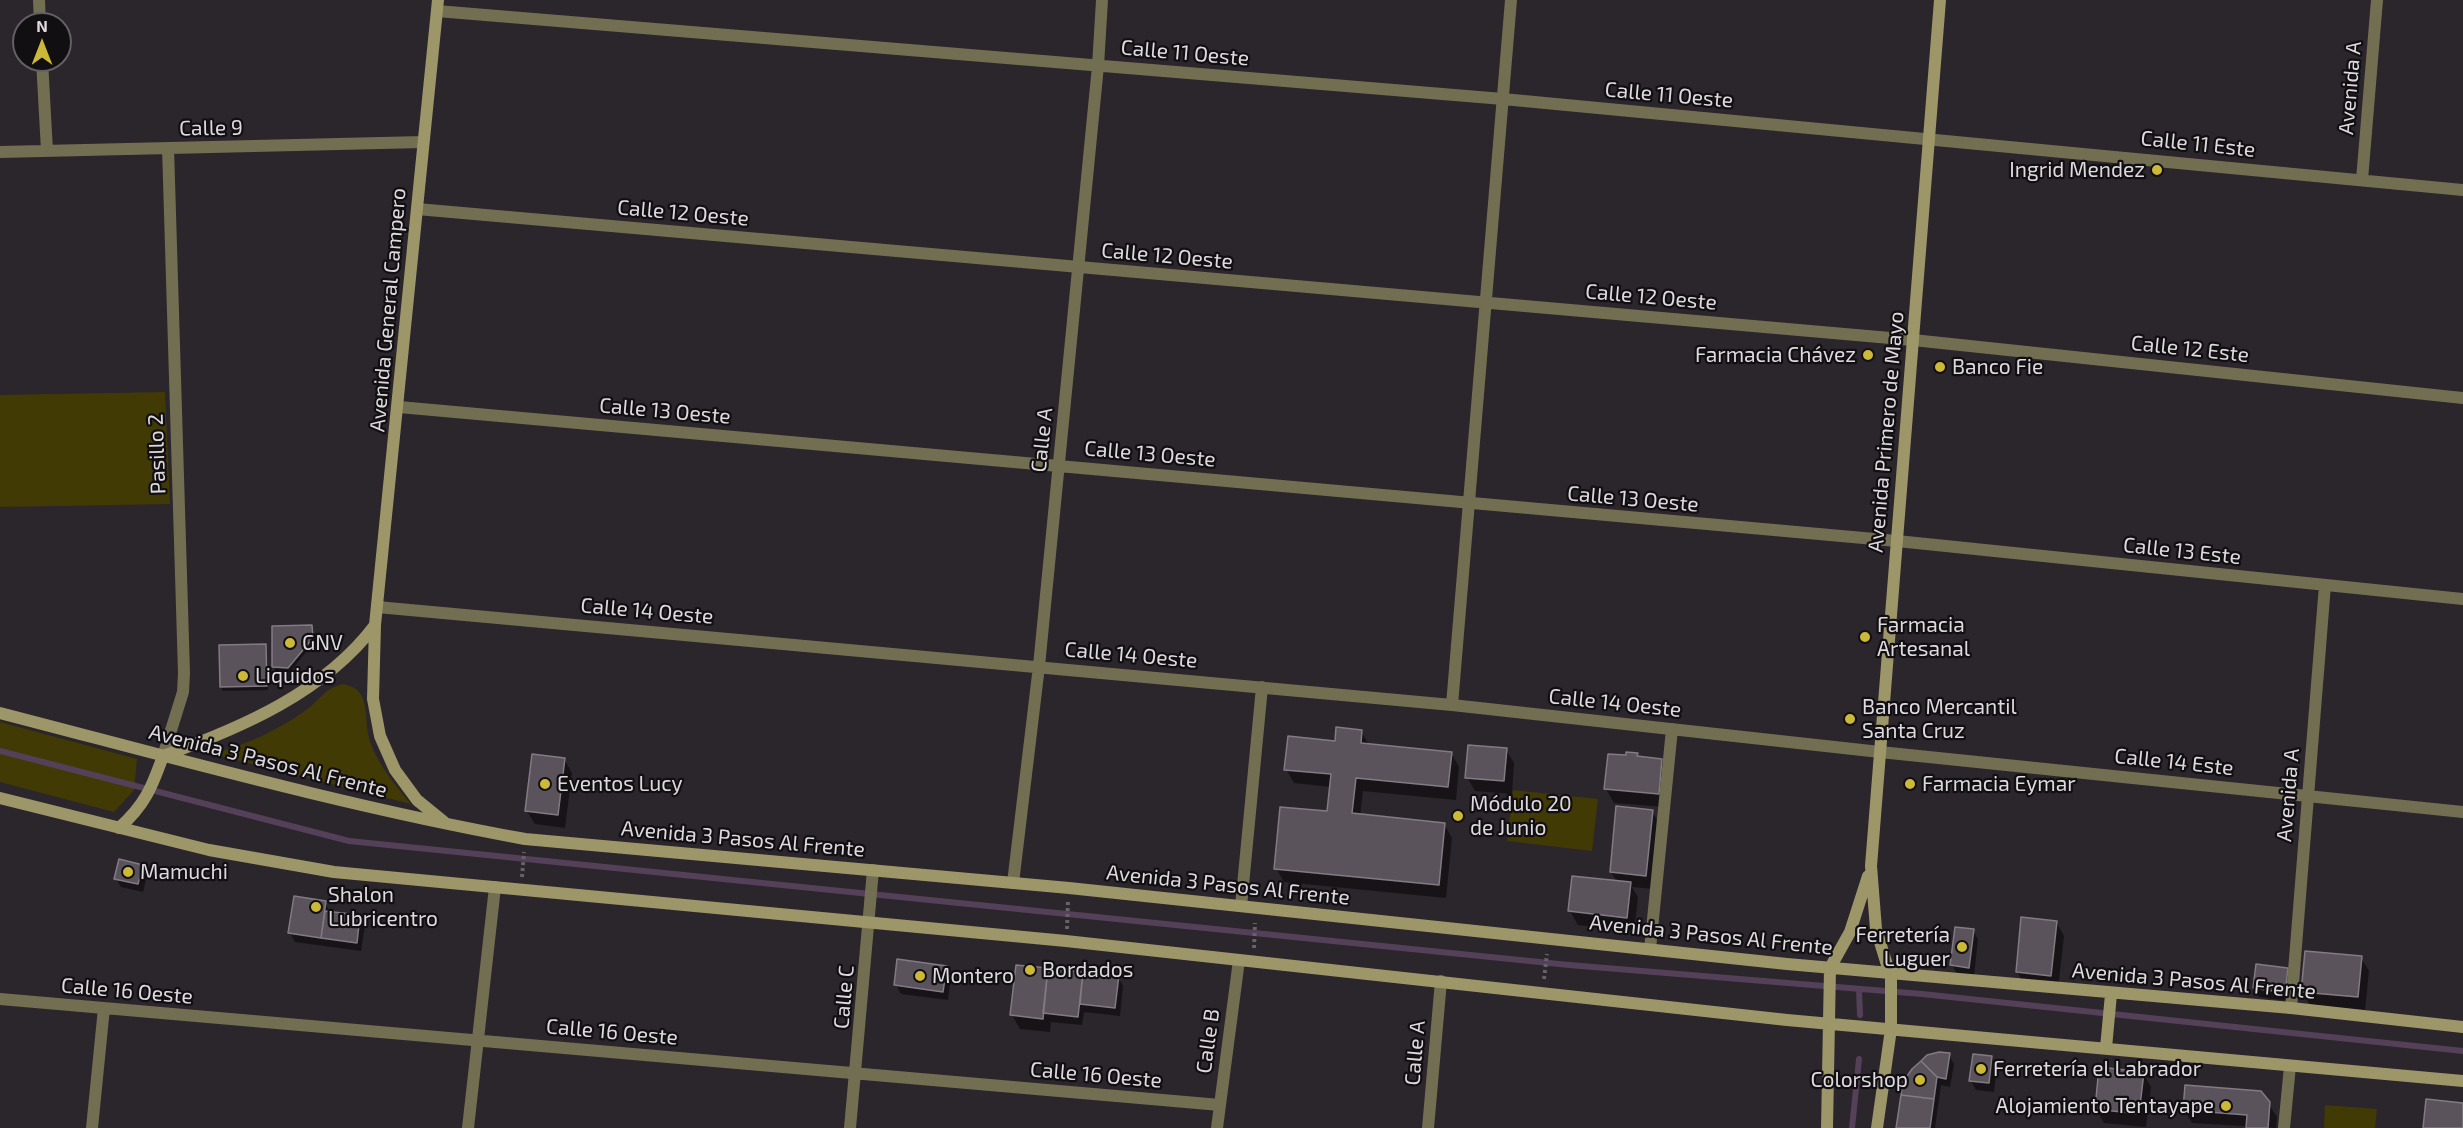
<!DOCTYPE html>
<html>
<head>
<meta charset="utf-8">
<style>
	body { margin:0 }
	#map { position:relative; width:2463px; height:1128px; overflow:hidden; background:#2b252c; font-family:"Exo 2",sans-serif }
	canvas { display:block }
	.north { position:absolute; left:12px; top:12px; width:60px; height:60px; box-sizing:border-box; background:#120f12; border:2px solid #636064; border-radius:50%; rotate:0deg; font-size:16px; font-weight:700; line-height:24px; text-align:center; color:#ddd9de }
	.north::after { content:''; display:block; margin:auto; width:21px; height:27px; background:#ccb938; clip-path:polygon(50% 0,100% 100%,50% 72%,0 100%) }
</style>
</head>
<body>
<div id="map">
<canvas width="2463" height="1128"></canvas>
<div class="north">N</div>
</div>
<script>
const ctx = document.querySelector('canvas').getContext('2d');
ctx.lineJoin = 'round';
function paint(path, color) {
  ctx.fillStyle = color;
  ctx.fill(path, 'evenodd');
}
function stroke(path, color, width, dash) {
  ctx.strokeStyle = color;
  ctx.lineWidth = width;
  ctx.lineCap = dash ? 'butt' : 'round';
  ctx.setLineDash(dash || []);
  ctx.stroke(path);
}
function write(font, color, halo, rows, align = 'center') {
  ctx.font = font + ' "Exo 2",sans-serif';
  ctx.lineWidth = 4.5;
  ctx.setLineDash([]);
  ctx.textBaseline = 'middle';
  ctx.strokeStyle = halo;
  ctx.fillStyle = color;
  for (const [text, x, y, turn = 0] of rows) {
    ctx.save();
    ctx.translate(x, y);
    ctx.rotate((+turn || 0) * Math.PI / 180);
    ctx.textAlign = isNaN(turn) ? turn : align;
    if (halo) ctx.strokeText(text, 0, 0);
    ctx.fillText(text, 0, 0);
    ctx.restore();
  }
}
const green = new Path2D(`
	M 165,392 L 170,504 L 0,507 L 0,395 Z
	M 344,684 C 352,687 358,688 362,697 C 368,709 365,725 369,738 C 376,762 395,785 411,804 L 212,754 C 245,745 279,730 306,710 C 321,699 324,688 344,684 Z
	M 0,722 L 137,759 L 134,790 L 114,812 L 0,782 Z
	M 1513,790 L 1598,799 L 1592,851 L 1507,841 Z
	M 2325,1105 L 2377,1109 L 2375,1128 L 2324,1128 Z`);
const shadow = new Path2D(`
	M 311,627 L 314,642 L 290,672 L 276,671 L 274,667 Z
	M 265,645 L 267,649 L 268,690 L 223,691 L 221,687 L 221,646 Z
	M 1361,731 L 1369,745 L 1451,753 L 1459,767 L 1456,800 L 1363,791 L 1360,816 L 1444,824 L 1452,838 L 1446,898 L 1284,882 L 1276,868 L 1329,813 L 1331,787 L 1294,783 L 1286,769 Z
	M 1506,750 L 1514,763 L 1512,794 L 1475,791 L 1467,777 Z
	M 1637,754 L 1639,758 L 1661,760 L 1669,774 L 1666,807 L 1614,803 L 1606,789 L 1627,757 Z
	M 564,759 L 572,773 L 565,828 L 535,824 L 527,811 Z
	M 1652,811 L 1660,825 L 1654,889 L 1632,887 L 1638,897 L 1634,931 L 1578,925 L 1570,911 L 1617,882 L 1611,872 Z
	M 142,866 L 147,875 L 143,892 L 121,887 L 116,878 Z
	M 325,902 L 330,913 L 359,917 L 365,925 L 361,951 L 295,942 L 290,933 Z
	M 2056,922 L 2064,936 L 2058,989 L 2025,986 L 2017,972 Z
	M 1973,931 L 1978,939 L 1974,976 L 1957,974 L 1952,965 Z
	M 2361,958 L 2369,971 L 2365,1010 L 2310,1005 L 2302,991 Z
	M 1017,966 L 1118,977 L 1123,986 L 1120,1016 L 1084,1012 L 1082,1025 L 1051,1022 L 1050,1032 L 1020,1029 L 1012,1015 Z
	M 946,967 L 951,976 L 948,1000 L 901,994 L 896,985 Z
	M 2287,970 L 2292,978 L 2289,1001 L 2259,997 L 2254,988 Z
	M 1949,1055 L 1954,1064 L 1950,1087 L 1941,1085 L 1935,1128 L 1898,1128 Z
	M 1992,1057 L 1997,1066 L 1994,1092 L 1976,1090 L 1971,1081 Z
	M 2143,1073 L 2151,1087 L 2146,1127 L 2104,1123 L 2096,1109 Z
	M 2268,1103 L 2277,1117 L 2276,1128 L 2192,1123 L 2184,1109 Z`);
const stream = new Path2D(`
	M 0,751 L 349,841 L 1569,965 L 1922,994 L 2463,1051
	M 1859,989 L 1860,1015
	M 1852,1128 L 1859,1059`);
const building = new Path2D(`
	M 312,625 L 313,638 L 288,668 L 272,667 L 272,626 Z
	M 266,644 L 267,686 L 220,687 L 219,645 Z
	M 1336,727 L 1362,730 L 1361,743 L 1452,752 L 1448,787 L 1356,778 L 1352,813 L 1445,823 L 1439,885 L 1274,869 L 1280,807 L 1327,811 L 1331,774 L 1284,770 L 1288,736 L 1335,741 Z
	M 1468,745 L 1507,748 L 1504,781 L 1465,778 Z
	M 1626,752 L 1638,753 L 1637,756 L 1662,759 L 1659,794 L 1604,789 L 1608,754 L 1626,755 Z
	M 532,754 L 565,758 L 558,815 L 525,811 Z
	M 1616,806 L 1653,810 L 1646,876 L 1610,872 Z
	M 119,859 L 143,865 L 138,884 L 114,879 Z
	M 1572,876 L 1631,882 L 1627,918 L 1568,911 Z
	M 294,896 L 326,901 L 321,938 L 288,933 Z
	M 325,911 L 360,915 L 357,943 L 321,938 Z
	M 2021,917 L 2057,921 L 2051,976 L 2016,972 Z
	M 1955,927 L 1974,929 L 1969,968 L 1950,965 Z
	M 2305,951 L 2362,956 L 2358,997 L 2301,992 Z
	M 897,959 L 947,966 L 943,992 L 894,985 Z
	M 2256,964 L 2288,968 L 2285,993 L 2253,988 Z
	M 1016,965 L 1048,968 L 1043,1019 L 1010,1015 Z
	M 1048,968 L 1083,972 L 1078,1017 L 1043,1013 Z
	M 1083,972 L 1119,975 L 1115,1008 L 1080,1004 Z
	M 1939,1052 L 1950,1053 L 1946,1079 L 1937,1077 L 1921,1061 L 1927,1055 Z
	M 1973,1054 L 1992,1056 L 1989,1083 L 1969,1081 Z
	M 1921,1061 L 1937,1077 L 1934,1099 L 1901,1095 L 1903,1082 L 1912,1069 Z
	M 2099,1067 L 2144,1072 L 2139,1114 L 2095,1109 Z
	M 2185,1085 L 2261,1091 L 2270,1102 L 2268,1128 L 2246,1128 L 2247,1115 L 2183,1110 Z
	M 1901,1095 L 1934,1099 L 1930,1128 L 1896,1128 Z
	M 2426,1099 L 2463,1103 L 2463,1128 L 2423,1128 Z`);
const path = new Path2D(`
	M 522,877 L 524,852
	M 1067,929 L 1068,900
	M 1254,948 L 1255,923
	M 1544,979 L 1547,954`);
const street = new Path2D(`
	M 39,0 L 40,24
	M 437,11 L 1503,99 L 2463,190
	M 42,60 L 47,151
	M 0,152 L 423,142
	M 2362,180 L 2377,0
	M 417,209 L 1913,340 L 2463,398
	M 399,407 L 1897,541 L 2463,599
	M 377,607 L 1452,705 L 1880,752 L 2463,812
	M 1452,705 L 1511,0
	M 163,756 L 183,692 L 184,673 L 168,148
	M 1013,883 L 1039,666 L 1098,66 L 1102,0
	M 1241,906 L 1262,687
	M 1650,949 L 1672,729
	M 0,999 L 1220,1105
	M 2291,1008 L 2325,585
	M 92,1128 L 104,1008
	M 468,1128 L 495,887
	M 850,1128 L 873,870
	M 1217,1128 L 1239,960
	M 1428,1128 L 1441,981
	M 2284,1128 L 2290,1066`);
const secondary = new Path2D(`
	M 438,0 L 375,625 L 373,699 L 380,736 L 395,770 L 417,800 L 444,822
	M 0,713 C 174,758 348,807 525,839 L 1069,888 L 1787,964 L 2291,1008 L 2463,1027
	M 0,798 L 209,850 L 334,872 L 1066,941 L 1787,1020 L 2463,1081
	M 119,828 C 145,805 152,787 163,756 C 241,728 325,692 375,625
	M 2106,1048 L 2111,994
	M 1827,1128 L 1830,968 L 1850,932 L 1868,876
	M 1877,1128 L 1891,1029 L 1891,978 L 1876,929 L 1871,866 L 1940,0`);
const markers = [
	[2157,170,6,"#ccb938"],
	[1868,355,6,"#ccb938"],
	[1940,367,6,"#ccb938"],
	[1865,637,6,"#ccb938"],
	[290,643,6,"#ccb938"],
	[243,676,6,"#ccb938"],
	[1850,719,6,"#ccb938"],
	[545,784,6,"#ccb938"],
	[1910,784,6,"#ccb938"],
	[1458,816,6,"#ccb938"],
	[128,872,6,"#ccb938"],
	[316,907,6,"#ccb938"],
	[1962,947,6,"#ccb938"],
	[1030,970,6,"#ccb938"],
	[920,976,6,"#ccb938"],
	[1981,1069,6,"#ccb938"],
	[1920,1080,6,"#ccb938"],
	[2226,1106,6,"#ccb938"]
];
const streetNames = [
	["Calle 11 Oeste",1185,53,5],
	["Avenida A",2350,88,-85],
	["Calle 11 Oeste",1669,95,5],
	["Calle 9",211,128,-1],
	["Calle 11 Este",2198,144,6],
	["Calle 12 Oeste",683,213,5],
	["Calle 12 Oeste",1167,256,5],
	["Calle 12 Oeste",1651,297,5],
	["Avenida General Campero",388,310,-85],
	["Calle 12 Este",2190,349,6],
	["Calle 13 Oeste",665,411,5],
	["Avenida Primero de Mayo",1886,432,-85],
	["Calle A",1042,440,-84],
	["Pasillo 2",157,454,-92],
	["Calle 13 Oeste",1150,454,5],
	["Calle 13 Oeste",1633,499,5],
	["Calle 13 Este",2182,551,6],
	["Calle 14 Oeste",647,611,5],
	["Calle 14 Oeste",1131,655,5],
	["Calle 14 Oeste",1615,703,6],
	["Avenida 3 Pasos Al Frente",268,761,14],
	["Calle 14 Este",2174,762,6],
	["Avenida A",2288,795,-85],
	["Avenida 3 Pasos Al Frente",743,839,5],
	["Avenida 3 Pasos Al Frente",1228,885,6],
	["Avenida 3 Pasos Al Frente",1711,935,6],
	["Avenida 3 Pasos Al Frente",2194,981,5],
	["Calle 16 Oeste",127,991,5],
	["Calle C",844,997,-85],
	["Calle 16 Oeste",612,1032,5],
	["Calle B",1208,1041,-82],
	["Calle A",1415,1053,-85],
	["Calle 16 Oeste",1096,1075,5]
];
const poiNames = [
	["Ingrid Mendez",2145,170,"right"],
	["Farmacia Chávez",1856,355,"right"],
	["Banco Fie",1952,367],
	["Farmacia",1877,625],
	["Artesanal",1877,649],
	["GNV",302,643],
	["Liquidos",255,676],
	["Banco Mercantil",1862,707],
	["Santa Cruz",1862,731],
	["Eventos Lucy",557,784],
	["Farmacia Eymar",1922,784],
	["Módulo 20",1470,804],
	["de Junio",1470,828],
	["Mamuchi",140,872],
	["Shalon",328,895],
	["Lubricentro",328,919],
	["Ferretería",1950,935,"right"],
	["Luguer",1950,959,"right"],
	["Bordados",1042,970],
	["Montero",932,976],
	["Ferretería el Labrador",1993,1069],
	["Colorshop",1908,1080,"right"],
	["Alojamiento Tentayape",2214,1106,"right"]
];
paint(green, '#413a05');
paint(shadow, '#0007');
stroke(stream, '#544159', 6);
paint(building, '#5a535c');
stroke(building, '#827b84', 1.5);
stroke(path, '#676268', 4, [3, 3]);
stroke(street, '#726e51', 12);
stroke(secondary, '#9d9668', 12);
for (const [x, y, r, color] of markers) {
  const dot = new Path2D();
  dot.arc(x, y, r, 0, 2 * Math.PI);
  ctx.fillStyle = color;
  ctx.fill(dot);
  stroke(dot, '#120f12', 2);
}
write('21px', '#ddd9de', '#120f12', streetNames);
write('21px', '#ddd9de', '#120f12', poiNames, 'left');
</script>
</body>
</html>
